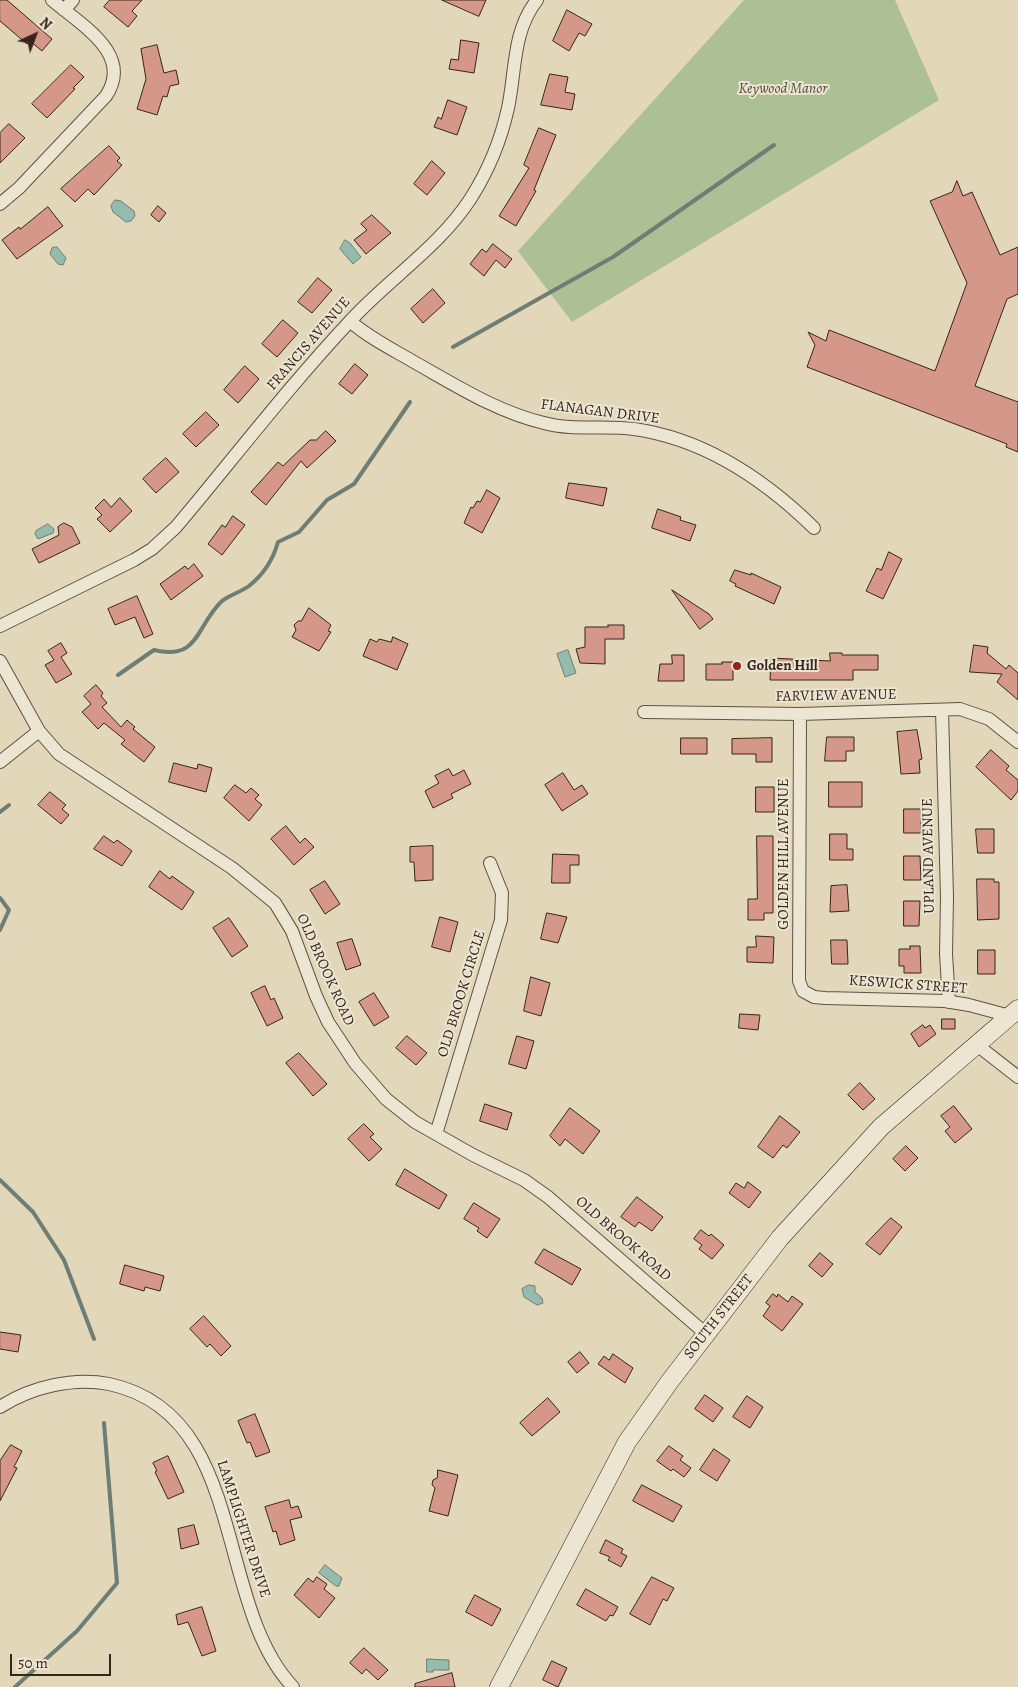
<!DOCTYPE html>
<html>
<head>
<meta charset="utf-8">
<style>
	body { margin:0 }
	#map { position:relative; width:1018px; height:1687px; overflow:hidden; background:#e2d7b9; font-family:Alegreya,serif }
	canvas { display:block }
	.north { position:absolute; left:10px; top:10px; width:50px; height:50px; -webkit-text-stroke:4px #ece5d2; paint-order:stroke; rotate:43deg; font-size:14px; font-weight:700; line-height:20px; text-align:center; color:#36241e }
	.north::after { content:''; display:block; margin:auto; width:18px; height:22px; background:#36241e; clip-path:polygon(50% 0,100% 100%,50% 72%,0 100%) }
	.scale { position:absolute; left:10px; top:1654px; width:101px; height:22px; box-sizing:border-box; border:2px solid #36241e; border-top:0; padding-left:6px; font-size:15px; line-height:18px; white-space:nowrap; color:#36241e; -webkit-text-stroke:4px #ece5d2; paint-order:stroke }
</style>
</head>
<body>
<div id="map">
<canvas width="1018" height="1687"></canvas>
<div class="north">N</div>
<div class="scale">50 m</div>
</div>
<script>
const ctx = document.querySelector('canvas').getContext('2d');
ctx.lineJoin = 'round';
function paint(path, color) {
  ctx.fillStyle = color;
  ctx.fill(path, 'evenodd');
}
function stroke(path, color, width, dash) {
  ctx.strokeStyle = color;
  ctx.lineWidth = width;
  ctx.lineCap = dash ? 'butt' : 'round';
  ctx.setLineDash(dash || []);
  ctx.stroke(path);
}
function write(font, color, halo, rows, align = 'center') {
  ctx.font = font + ' Alegreya,serif';
  ctx.lineWidth = 4;
  ctx.setLineDash([]);
  ctx.textBaseline = 'middle';
  ctx.strokeStyle = halo;
  ctx.fillStyle = color;
  for (const [text, x, y, turn = 0] of rows) {
    ctx.save();
    ctx.translate(x, y);
    ctx.rotate((+turn || 0) * Math.PI / 180);
    ctx.textAlign = isNaN(turn) ? turn : align;
    if (halo) ctx.strokeText(text, 0, 0);
    ctx.fillText(text, 0, 0);
    ctx.restore();
  }
}
const green = new Path2D(`
	M 744,0 L 895,0 L 939,100 L 572,322 L 518,251 Z`);
const water = new Path2D(`
	M 115,200 L 121,201 L 134,211 L 135,216 L 131,221 L 126,222 L 113,212 L 111,206 Z
	M 345,240 L 350,243 L 361,257 L 353,264 L 340,249 Z
	M 57,247 L 66,258 L 63,265 L 58,264 L 50,254 L 52,248 Z
	M 48,524 L 54,529 L 53,533 L 38,539 L 35,534 L 36,531 Z
	M 568,650 L 576,673 L 565,677 L 557,654 Z
	M 529,1285 L 535,1286 L 535,1292 L 542,1298 L 543,1303 L 537,1305 L 524,1297 L 522,1289 Z
	M 325,1565 L 342,1578 L 339,1586 L 336,1586 L 319,1573 Z
	M 427,1659 L 449,1660 L 449,1670 L 433,1670 L 433,1672 L 427,1672 Z`);
const stream = new Path2D(`
	M 453,347 L 613,257 L 774,145
	M 118,675 L 154,650 C 200,661 196,625 222,601 C 229,595 241,592 249,586 C 264,574 273,560 278,542 L 299,532 L 327,500 L 354,484 L 410,402
	M 0,812 L 9,805
	M 0,898 L 9,910 L 0,930
	M 0,1180 L 33,1212 L 64,1260 L 94,1339
	M 15,1687 L 77,1631 L 117,1583 L 104,1423`);
const building = new Path2D(`
	M 0,0 L 7,0 L 52,39 L 42,51 L 30,41 L 27,44 L 0,21 Z
	M 110,0 L 142,0 L 132,11 L 137,16 L 128,27 L 104,7 Z
	M 442,0 L 486,0 L 479,16 Z
	M 567,10 L 592,24 L 585,36 L 579,33 L 569,51 L 553,41 Z
	M 461,40 L 479,43 L 474,73 L 449,69 L 451,59 L 458,60 Z
	M 157,45 L 164,73 L 176,70 L 179,84 L 170,86 L 167,97 L 163,96 L 157,115 L 137,109 L 146,79 L 141,49 Z
	M 71,65 L 84,77 L 73,88 L 75,89 L 47,118 L 32,104 Z
	M 550,74 L 568,77 L 565,92 L 575,94 L 572,110 L 541,105 Z
	M 448,100 L 467,107 L 457,135 L 434,127 L 438,117 L 441,119 Z
	M 9,124 L 25,138 L 0,163 L 0,133 Z
	M 539,128 L 556,135 L 534,190 L 536,191 L 516,226 L 499,216 L 529,168 L 524,165 Z
	M 109,146 L 120,158 L 117,161 L 122,165 L 94,195 L 88,189 L 75,202 L 61,189 Z
	M 432,161 L 445,173 L 427,195 L 414,184 Z
	M 957,181 L 963,196 L 972,192 L 1000,255 L 1018,247 L 1018,294 L 1007,299 L 975,386 L 1018,402 L 1018,452 L 1006,447 L 1007,444 L 807,367 L 815,345 L 808,332 L 826,341 L 829,330 L 935,371 L 967,283 L 930,201 L 952,192 Z
	M 158,206 L 166,213 L 159,222 L 151,215 Z
	M 48,207 L 63,226 L 17,259 L 2,240 L 19,227 L 20,229 Z
	M 372,215 L 391,233 L 366,254 L 354,240 L 367,230 L 361,224 Z
	M 493,244 L 512,259 L 505,268 L 496,260 L 484,276 L 470,264 L 482,249 L 486,252 Z
	M 318,278 L 332,290 L 312,313 L 298,302 Z
	M 433,289 L 445,303 L 423,323 L 411,309 Z
	M 283,320 L 298,333 L 277,357 L 262,344 Z
	M 355,364 L 368,375 L 352,394 L 339,384 Z
	M 245,366 L 259,379 L 238,403 L 224,390 Z
	M 206,412 L 219,425 L 196,447 L 183,434 Z
	M 326,431 L 336,441 L 307,468 L 301,461 L 266,505 L 251,492 L 278,462 L 283,466 L 310,440 L 316,440 Z
	M 166,458 L 179,472 L 156,493 L 143,479 Z
	M 569,483 L 607,488 L 603,506 L 566,498 Z
	M 487,490 L 500,498 L 482,533 L 464,523 L 471,507 L 473,508 L 477,501 L 480,502 Z
	M 120,498 L 132,511 L 110,532 L 97,519 L 102,515 L 95,508 L 104,499 L 111,507 Z
	M 658,509 L 681,517 L 680,520 L 696,525 L 690,541 L 652,528 Z
	M 233,516 L 245,525 L 222,555 L 208,544 L 222,525 L 225,527 Z
	M 64,523 L 72,527 L 80,543 L 39,563 L 32,549 L 59,535 L 58,527 Z
	M 889,552 L 902,559 L 883,599 L 866,591 L 877,568 L 881,570 Z
	M 194,564 L 203,576 L 171,600 L 160,584 L 185,566 L 188,569 Z
	M 735,570 L 751,575 L 751,573 L 781,587 L 774,604 L 735,586 L 736,584 L 730,581 Z
	M 672,590 L 709,614 L 713,619 L 700,629 Z
	M 137,596 L 153,634 L 144,638 L 135,617 L 115,625 L 108,609 Z
	M 309,608 L 331,625 L 328,631 L 331,632 L 319,651 L 292,637 L 296,630 L 294,625 L 298,621 L 301,621 Z
	M 608,625 L 624,625 L 624,639 L 605,639 L 605,664 L 580,663 L 576,649 L 585,647 L 585,627 L 608,627 Z
	M 393,637 L 408,644 L 397,670 L 363,656 L 370,639 L 377,642 L 379,639 L 391,642 Z
	M 61,643 L 67,653 L 61,657 L 72,674 L 56,683 L 45,665 L 54,660 L 48,651 Z
	M 974,645 L 988,647 L 987,653 L 1006,669 L 1009,665 L 1018,673 L 1018,700 L 997,682 L 1002,674 L 970,672 Z
	M 830,653 L 842,653 L 842,655 L 878,655 L 878,670 L 853,670 L 853,680 L 770,680 L 771,658 L 830,661 Z
	M 672,655 L 684,655 L 684,681 L 658,681 L 660,664 L 672,664 Z
	M 722,662 L 733,662 L 733,680 L 706,680 L 706,664 L 722,664 Z
	M 96,685 L 103,693 L 101,696 L 107,703 L 102,707 L 121,727 L 127,720 L 135,727 L 133,729 L 155,747 L 144,762 L 121,744 L 125,740 L 104,723 L 98,729 L 82,712 L 91,704 L 84,696 Z
	M 917,730 L 922,759 L 919,760 L 920,773 L 901,774 L 897,732 Z
	M 827,737 L 854,737 L 854,751 L 846,751 L 846,761 L 825,761 Z
	M 681,738 L 707,738 L 707,754 L 681,754 Z
	M 772,738 L 772,762 L 756,762 L 756,754 L 732,754 L 732,739 Z
	M 991,750 L 1009,766 L 1006,770 L 1018,780 L 1018,791 L 1011,800 L 976,767 Z
	M 174,763 L 197,769 L 198,764 L 212,768 L 206,792 L 169,782 Z
	M 449,769 L 453,776 L 464,770 L 471,784 L 451,794 L 453,798 L 433,808 L 425,791 L 439,783 L 435,776 Z
	M 563,773 L 574,790 L 582,785 L 588,794 L 562,811 L 545,785 Z
	M 829,782 L 862,782 L 862,807 L 829,807 Z
	M 235,785 L 246,793 L 251,788 L 259,795 L 255,799 L 262,805 L 249,821 L 224,798 Z
	M 756,787 L 774,787 L 774,812 L 756,812 Z
	M 50,792 L 66,805 L 62,809 L 69,815 L 61,824 L 38,805 Z
	M 904,809 L 921,809 L 921,833 L 904,833 Z
	M 286,826 L 300,843 L 305,838 L 314,847 L 294,865 L 271,839 Z
	M 976,829 L 994,829 L 994,853 L 978,853 Z
	M 830,834 L 847,834 L 847,849 L 853,849 L 853,860 L 830,860 Z
	M 104,836 L 114,843 L 117,840 L 132,851 L 122,866 L 94,849 Z
	M 757,836 L 773,836 L 773,913 L 764,913 L 764,920 L 748,920 L 748,899 L 757,899 Z
	M 433,846 L 433,880 L 415,881 L 414,862 L 410,862 L 410,847 Z
	M 553,854 L 579,855 L 579,865 L 570,865 L 570,883 L 552,883 Z
	M 904,856 L 920,856 L 921,880 L 904,880 Z
	M 160,871 L 170,879 L 172,876 L 194,892 L 182,910 L 149,887 Z
	M 977,879 L 994,879 L 994,882 L 999,882 L 999,919 L 978,920 Z
	M 325,881 L 340,904 L 325,914 L 310,890 Z
	M 847,885 L 849,911 L 830,912 L 831,886 Z
	M 904,901 L 920,901 L 919,926 L 904,926 Z
	M 547,913 L 567,917 L 558,943 L 541,939 Z
	M 440,917 L 458,922 L 450,952 L 432,947 Z
	M 229,918 L 248,946 L 232,957 L 213,928 Z
	M 756,936 L 774,937 L 773,963 L 747,962 L 747,947 L 756,947 Z
	M 352,939 L 361,965 L 346,970 L 337,943 Z
	M 831,940 L 847,940 L 848,964 L 832,964 Z
	M 910,946 L 920,946 L 921,973 L 904,973 L 904,966 L 899,966 L 899,949 L 910,949 Z
	M 978,950 L 995,950 L 995,974 L 978,974 Z
	M 531,977 L 550,983 L 541,1016 L 524,1011 Z
	M 265,986 L 271,1000 L 274,998 L 283,1018 L 267,1026 L 251,993 Z
	M 374,993 L 389,1017 L 374,1026 L 359,1002 Z
	M 740,1014 L 760,1015 L 758,1030 L 739,1028 Z
	M 942,1019 L 955,1019 L 955,1029 L 942,1029 Z
	M 923,1025 L 925,1028 L 930,1025 L 936,1034 L 919,1047 L 911,1034 Z
	M 407,1036 L 427,1053 L 416,1065 L 396,1048 Z
	M 517,1036 L 534,1041 L 526,1069 L 509,1064 Z
	M 299,1053 L 327,1084 L 313,1096 L 286,1063 Z
	M 860,1083 L 875,1099 L 863,1110 L 848,1095 Z
	M 485,1104 L 512,1113 L 507,1130 L 480,1121 Z
	M 954,1106 L 972,1129 L 955,1143 L 945,1131 L 950,1127 L 941,1116 Z
	M 570,1108 L 600,1131 L 583,1154 L 565,1139 L 560,1146 L 550,1136 Z
	M 780,1116 L 800,1132 L 787,1148 L 783,1145 L 773,1158 L 758,1147 Z
	M 364,1124 L 374,1134 L 370,1137 L 382,1149 L 369,1161 L 348,1139 Z
	M 906,1146 L 918,1158 L 905,1171 L 893,1159 Z
	M 405,1169 L 447,1195 L 439,1209 L 396,1185 Z
	M 748,1182 L 761,1192 L 749,1208 L 729,1193 L 736,1183 L 744,1188 Z
	M 637,1197 L 663,1217 L 652,1231 L 639,1222 L 635,1227 L 621,1217 Z
	M 474,1203 L 500,1219 L 487,1238 L 477,1231 L 479,1228 L 464,1219 Z
	M 891,1218 L 902,1227 L 880,1255 L 866,1244 Z
	M 701,1230 L 709,1236 L 711,1234 L 724,1245 L 712,1259 L 699,1249 L 702,1245 L 694,1239 Z
	M 544,1249 L 581,1269 L 572,1285 L 535,1263 Z
	M 820,1253 L 833,1264 L 822,1277 L 809,1266 Z
	M 125,1265 L 164,1276 L 160,1291 L 145,1287 L 144,1291 L 120,1284 Z
	M 773,1294 L 777,1297 L 778,1294 L 788,1302 L 792,1296 L 803,1304 L 782,1331 L 763,1316 L 770,1306 L 766,1303 Z
	M 204,1316 L 231,1346 L 221,1356 L 210,1344 L 207,1347 L 190,1329 Z
	M 0,1332 L 21,1335 L 18,1352 L 0,1349 Z
	M 580,1352 L 589,1363 L 577,1373 L 568,1362 Z
	M 613,1354 L 633,1368 L 625,1383 L 598,1364 L 604,1356 L 609,1360 Z
	M 705,1395 L 723,1408 L 713,1422 L 695,1409 Z
	M 747,1396 L 763,1407 L 750,1428 L 733,1417 Z
	M 548,1398 L 560,1412 L 532,1436 L 520,1423 Z
	M 255,1414 L 270,1452 L 256,1457 L 250,1442 L 247,1443 L 238,1421 Z
	M 11,1445 L 22,1451 L 14,1467 L 17,1468 L 0,1501 L 0,1461 Z
	M 669,1446 L 683,1456 L 680,1460 L 691,1468 L 684,1477 L 673,1469 L 671,1471 L 657,1461 Z
	M 714,1449 L 730,1460 L 717,1481 L 700,1470 Z
	M 168,1456 L 184,1492 L 168,1499 L 155,1472 L 157,1471 L 153,1463 Z
	M 438,1470 L 458,1475 L 448,1516 L 429,1511 L 435,1488 L 432,1485 L 433,1480 L 437,1478 Z
	M 642,1485 L 682,1506 L 673,1522 L 633,1501 Z
	M 289,1500 L 291,1508 L 298,1506 L 302,1517 L 290,1520 L 295,1540 L 280,1545 L 276,1531 L 273,1532 L 265,1507 Z
	M 194,1525 L 199,1544 L 181,1549 L 178,1529 Z
	M 606,1540 L 623,1549 L 621,1553 L 627,1556 L 621,1567 L 608,1560 L 610,1557 L 600,1553 Z
	M 317,1577 L 327,1584 L 324,1589 L 335,1598 L 319,1618 L 294,1595 L 308,1578 L 313,1582 Z
	M 652,1577 L 674,1588 L 667,1601 L 663,1599 L 650,1625 L 630,1614 Z
	M 586,1589 L 618,1607 L 613,1616 L 610,1615 L 606,1621 L 577,1605 Z
	M 475,1595 L 501,1609 L 492,1626 L 466,1612 Z
	M 202,1607 L 216,1651 L 202,1656 L 188,1622 L 178,1625 L 176,1615 Z
	M 364,1648 L 388,1670 L 378,1680 L 366,1669 L 362,1674 L 350,1663 Z
	M 552,1661 L 567,1668 L 558,1687 L 543,1680 Z
	M 452,1673 L 455,1687 L 415,1687 L 415,1684 Z`);
const street = new Path2D(`
	M 64,10 L 73,0
	M 0,204 L 19,188 L 106,96 C 134,54 81,25 52,0
	M 350,321 C 369,338 392,349 414,362 C 455,385 497,412 544,423 C 573,431 604,425 634,429 C 705,439 764,479 814,528
	M 0,626 L 134,560 L 152,549 L 176,527 C 234,458 290,385 352,319 C 390,278 440,246 471,198 C 488,171 501,140 508,108 C 516,71 512,32 537,0
	M 0,661 L 39,731 L 59,754 L 232,868 L 275,903 L 292,931 L 316,996 L 328,1022 L 355,1063 L 386,1099 L 415,1122 L 473,1155 L 524,1180 L 548,1197 L 706,1334
	M 942,710 L 947,897 L 946,954 L 949,1002
	M 644,712 L 800,714 L 960,709 L 989,719 L 1018,742
	M 800,714 L 799,981 L 803,991 L 814,997 L 825,998 L 945,1001 L 969,1005 L 1010,1016
	M 0,762 L 39,731
	M 977,1045 L 1018,1077
	M 436,1134 L 501,920 L 502,893 L 490,863
	M 0,1407 C 31,1387 73,1377 109,1384 C 249,1414 213,1603 293,1687`);
const secondary = new Path2D(`
	M 499,1687 L 627,1442 L 670,1381 L 780,1238 L 881,1127 L 1018,1009`);
const markers = [
	[737,666,5,"#8f2418"]
];
const parkNames = [
	["Keywood Manor",783,89]
];
const streetNames = [
	["FRANCIS AVENUE",309,344,-49],
	["FLANAGAN DRIVE",600,412,7],
	["FARVIEW AVENUE",836,696,-1],
	["GOLDEN HILL AVENUE",784,854,-90],
	["UPLAND AVENUE",929,856,-91],
	["OLD BROOK ROAD",325,970,66],
	["KESWICK STREET",908,985,4],
	["OLD BROOK CIRCLE",462,994,-73],
	["OLD BROOK ROAD",623,1239,41],
	["SOUTH STREET",719,1317,-52],
	["LAMPLIGHTER DRIVE",243,1529,72]
];
const poiNames = [
	["Golden Hill",747,666]
];
paint(green, '#adbf95');
paint(water, '#95baae');
stroke(water, '#6f7e74', 1);
stroke(stream, '#6f7e74', 4);
paint(building, '#d59788');
stroke(building, '#36241e', 1);
stroke(street, '#615145', 14);
stroke(secondary, '#36241e', 19);
stroke(street, '#ece5d2', 12);
stroke(secondary, '#ece5d2', 18);
for (const [x, y, r, color] of markers) {
  const dot = new Path2D();
  dot.arc(x, y, r, 0, 2 * Math.PI);
  ctx.fillStyle = color;
  ctx.fill(dot);
  stroke(dot, '#ece5d2', 2);
}
write('italic 15px', '#544b3c', '#ece5d2', parkNames);
write('15px', '#36241e', '#ece5d2', streetNames);
write('bold 15px', '#36241e', '#ece5d2', poiNames, 'left');
</script>
</body>
</html>
